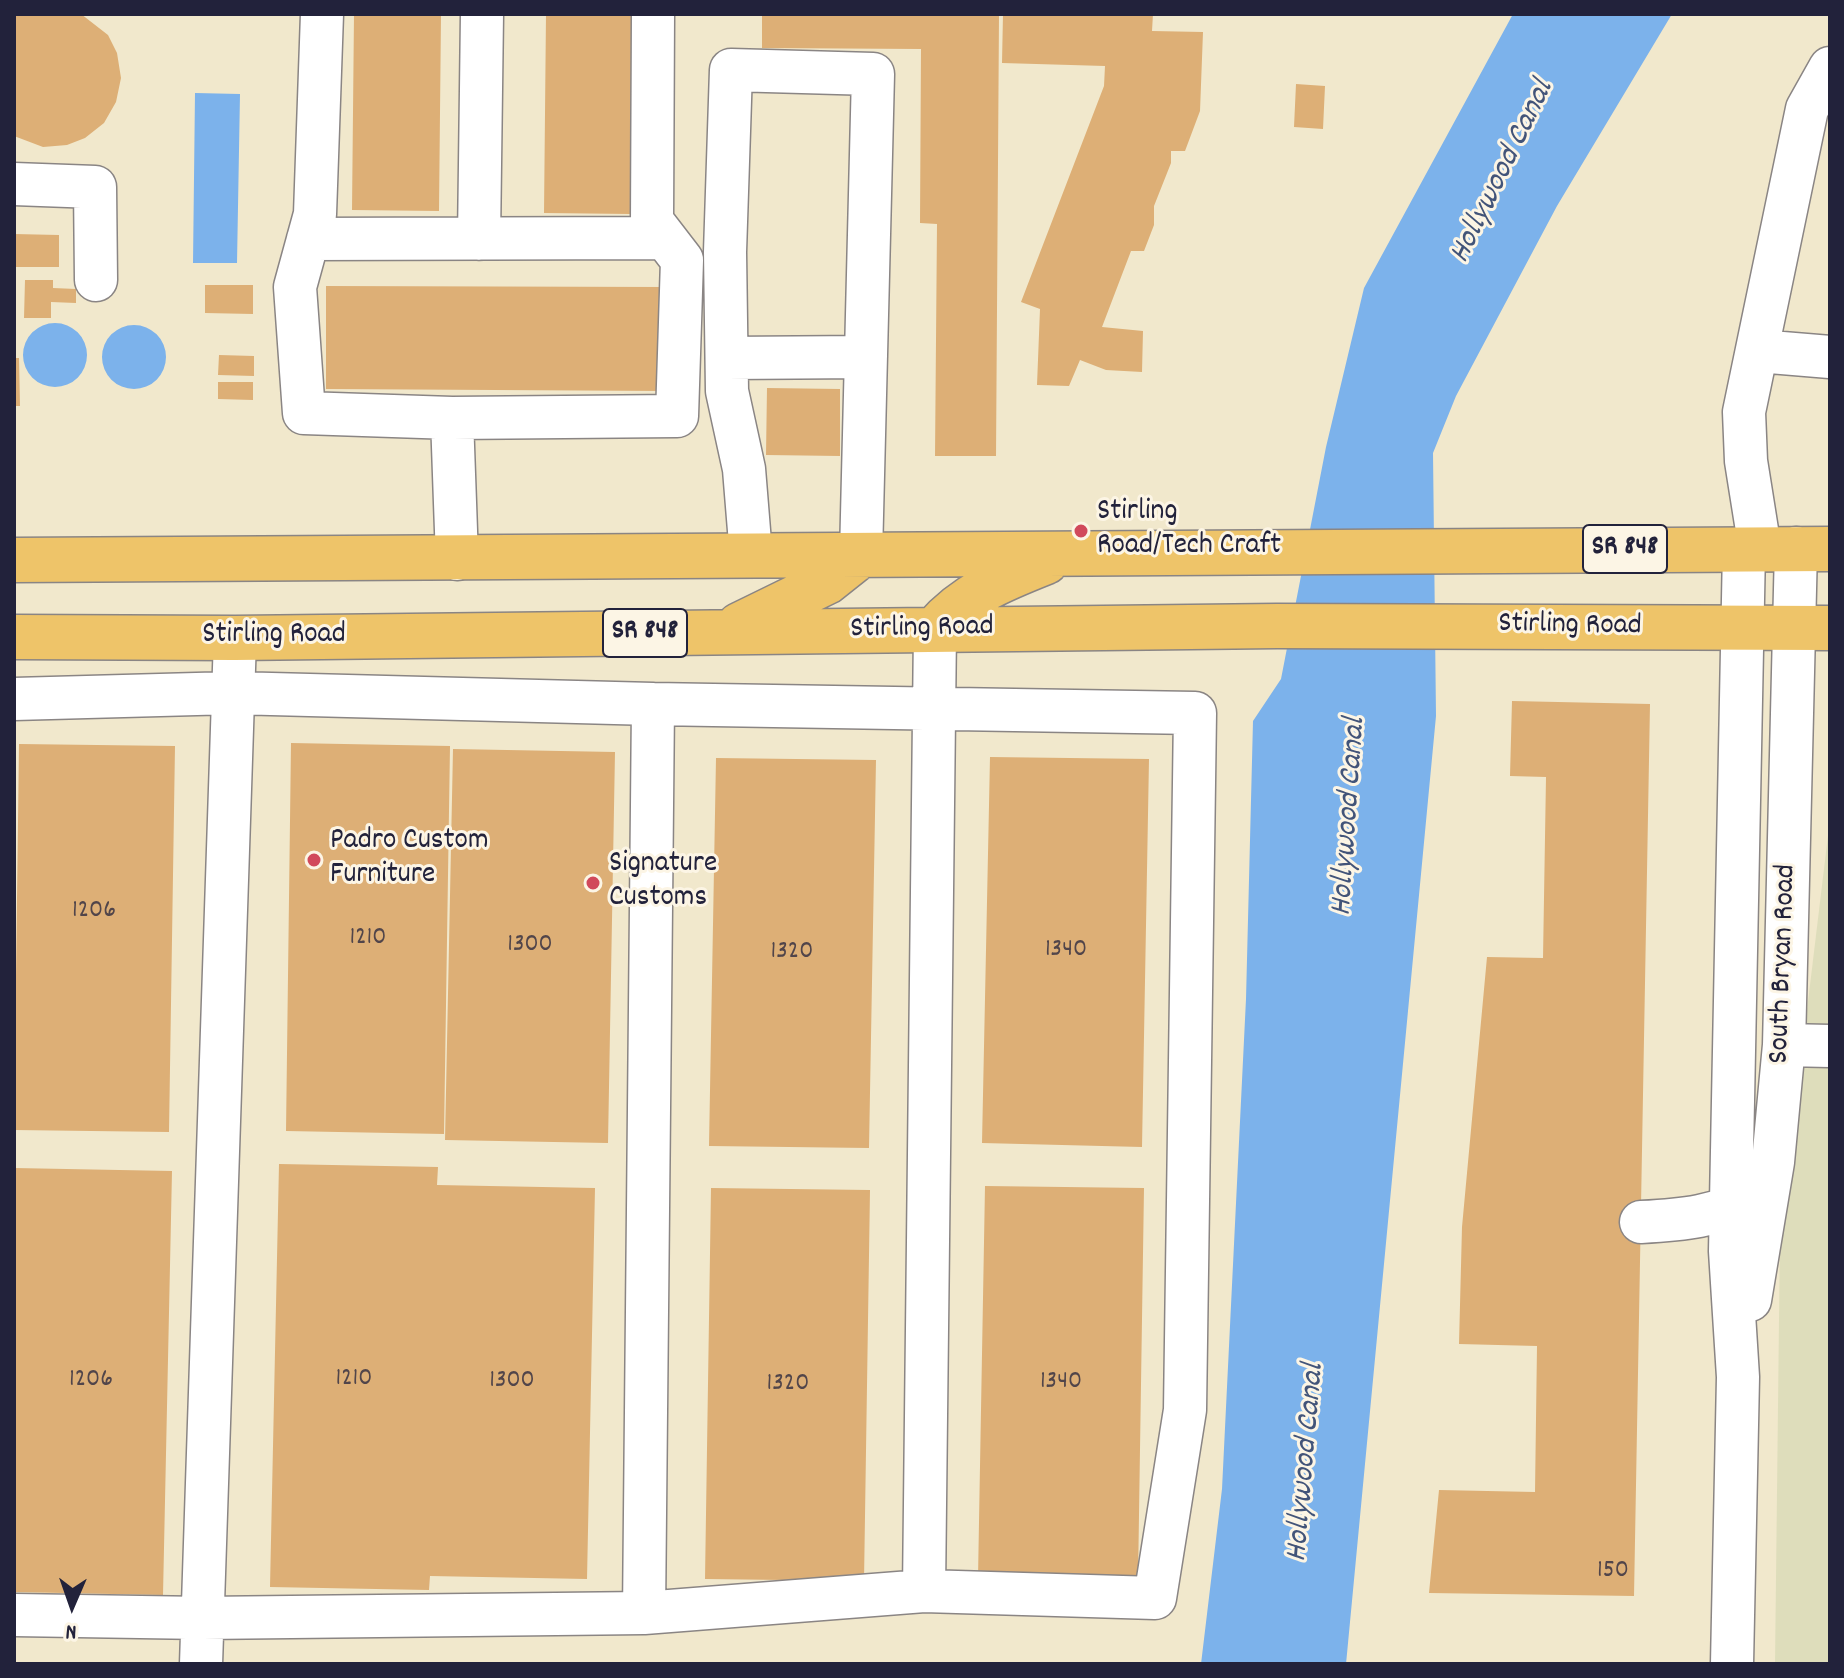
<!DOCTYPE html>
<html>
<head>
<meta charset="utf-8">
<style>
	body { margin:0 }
	#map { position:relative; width:1844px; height:1678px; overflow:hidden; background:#f1e8cc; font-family:Dekko,sans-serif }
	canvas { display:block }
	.frame { position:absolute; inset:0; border:16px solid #22223b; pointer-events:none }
	.north { position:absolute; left:32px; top:1566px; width:80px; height:80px; -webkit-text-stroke:6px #fcf5e5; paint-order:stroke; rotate:182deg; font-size:22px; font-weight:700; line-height:32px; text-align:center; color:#22223b }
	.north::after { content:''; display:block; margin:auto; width:28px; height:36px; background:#22223b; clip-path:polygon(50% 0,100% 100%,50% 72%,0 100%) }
</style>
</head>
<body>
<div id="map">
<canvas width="1844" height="1678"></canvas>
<div class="frame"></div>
<div class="north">N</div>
</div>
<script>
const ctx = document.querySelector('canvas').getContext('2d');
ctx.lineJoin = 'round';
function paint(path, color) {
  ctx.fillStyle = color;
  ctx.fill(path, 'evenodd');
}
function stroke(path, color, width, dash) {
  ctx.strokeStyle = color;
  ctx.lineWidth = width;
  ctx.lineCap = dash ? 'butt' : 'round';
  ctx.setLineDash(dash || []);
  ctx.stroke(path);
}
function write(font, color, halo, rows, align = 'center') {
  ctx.font = font + ' Dekko,sans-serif';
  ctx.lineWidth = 6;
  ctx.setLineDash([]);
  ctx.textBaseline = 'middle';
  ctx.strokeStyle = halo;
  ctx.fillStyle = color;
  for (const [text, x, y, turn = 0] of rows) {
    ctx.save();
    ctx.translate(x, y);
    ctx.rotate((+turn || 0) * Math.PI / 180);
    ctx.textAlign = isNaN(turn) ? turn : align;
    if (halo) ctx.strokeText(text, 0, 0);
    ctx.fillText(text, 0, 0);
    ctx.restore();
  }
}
const built = new Path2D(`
	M 1830,819 L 1830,1664 L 1775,1664 L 1780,1234 Z`);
const water = new Path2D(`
	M 1513,14 L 1672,14 L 1557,206 L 1456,396 L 1433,453 L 1436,716 L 1346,1664 L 1201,1664 L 1222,1489 L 1246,999 L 1253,721 L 1281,679 L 1326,447 L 1364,288 Z
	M 195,93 L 240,94 L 237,263 L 193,263 Z
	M23 355a32 32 0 1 1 64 0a32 32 0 1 1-64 0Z
	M102 357a32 32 0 1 1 64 0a32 32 0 1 1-64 0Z`);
const building = new Path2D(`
	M 18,14 L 81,14 L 108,35 L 117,53 L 121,78 L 116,102 L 104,123 L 85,138 L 67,145 L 43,147 L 14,136 L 14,17 Z
	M 354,14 L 441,14 L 439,211 L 352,210 Z
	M 546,14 L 632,14 L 630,214 L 544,213 Z
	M 762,14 L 999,14 L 996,456 L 935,456 L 937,224 L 920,223 L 921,49 L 762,48 Z
	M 1003,14 L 1153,14 L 1152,31 L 1203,32 L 1200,111 L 1185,151 L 1171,151 L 1171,163 L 1154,206 L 1154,225 L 1144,251 L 1131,251 L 1102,327 L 1143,331 L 1142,372 L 1106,370 L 1080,360 L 1069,386 L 1037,385 L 1040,309 L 1021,302 L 1104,86 L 1105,66 L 1002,63 Z
	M 1296,84 L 1325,86 L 1323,129 L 1294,127 Z
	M 14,234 L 59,235 L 59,267 L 14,267 Z
	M 25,280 L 53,280 L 53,288 L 76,289 L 76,303 L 51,302 L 51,318 L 24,318 Z
	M 205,285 L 253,285 L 253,314 L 205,313 Z
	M 326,286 L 665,287 L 665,391 L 326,389 Z
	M 219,355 L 254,356 L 254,376 L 218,375 Z
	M 14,358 L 19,358 L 20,406 L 14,406 Z
	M 218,382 L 253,382 L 253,400 L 218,399 Z
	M 767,388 L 840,389 L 840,456 L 766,455 Z
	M 1512,701 L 1650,704 L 1634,1596 L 1429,1593 L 1439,1490 L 1535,1492 L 1537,1346 L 1459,1344 L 1462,1227 L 1487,957 L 1543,958 L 1546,777 L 1510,776 Z
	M 291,743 L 450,746 L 444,1134 L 286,1131 Z
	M 19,744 L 175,746 L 169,1132 L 14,1130 Z
	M 453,749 L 615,752 L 608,1143 L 445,1140 Z
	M 990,757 L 1149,759 L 1142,1147 L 982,1143 Z
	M 716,758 L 876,760 L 869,1148 L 709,1146 Z
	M 279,1164 L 438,1167 L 437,1185 L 595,1188 L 587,1579 L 430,1576 L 429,1590 L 270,1587 Z
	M 14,1168 L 172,1171 L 163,1595 L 14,1592 Z
	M 985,1186 L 1144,1188 L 1138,1580 L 978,1578 Z
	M 711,1188 L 870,1190 L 864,1581 L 705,1579 Z`);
const minor = new Path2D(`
	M 322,14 L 315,214 L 295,287 L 304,413 L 452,418 L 677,416 L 682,260 L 652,221 L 653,14
	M 14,184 L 95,187 L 96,280
	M 308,239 L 665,238
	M 479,239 L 482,14
	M 1758,351 L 1830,357
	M 727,358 L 866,357
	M 452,418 L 457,559
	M 1760,549 L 1746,461 L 1744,412 L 1807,109 L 1830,68
	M 751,555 L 744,469 L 727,391 L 725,252 L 731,70 L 873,74 L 861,555
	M 14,699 L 233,693 L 653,704
	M 653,704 L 1195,713 L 1185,1410 L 1155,1598 L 924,1591 L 644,1613 Z
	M 1784,1045 L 1830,1046
	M 1641,1222 C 1682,1220 1718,1217 1755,1195
	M 1750,1300 L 1773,1162 L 1784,1045 L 1796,548
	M 924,1591 L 935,629
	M 14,1615 L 203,1618 L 644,1613
	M 201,1664 L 235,638
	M 1732,1664 L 1738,1377 L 1730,1251 L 1744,549`);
const major = new Path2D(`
	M 14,560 L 1830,549
	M 739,625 L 827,582 L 861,555
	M 935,629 C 965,594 1003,579 1046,562
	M 14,637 L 235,638 L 1277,626 L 1830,628`);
const markers = [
	[1081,531,8,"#d1495b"],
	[314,860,8,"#d1495b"],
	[593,883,8,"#d1495b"]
];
const numberNames = [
	["1206",94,912],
	["1210",368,939],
	["1300",530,946],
	["1340",1066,951],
	["1320",792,953],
	["1210",354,1380],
	["1206",91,1381],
	["1300",512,1382],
	["1340",1061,1383],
	["1320",788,1385],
	["150",1613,1572]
];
const shields = [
	[1625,549,84],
	[645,633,84]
];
const shieldNames = [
	["SR 848",1625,549],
	["SR 848",645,633]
];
const poiNames = [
	["Stirling",1097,514],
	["Road/Tech Craft",1097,548],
	["Padro Custom",330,843],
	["Furniture",330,877],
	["Signature",609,866],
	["Customs",609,900]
];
const streetNames = [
	["Stirling Road",1570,627,1],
	["Stirling Road",922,630,-1],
	["Stirling Road",274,637],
	["South Bryan Road",1785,964,-88]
];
const waterNames = [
	["Hollywood Canal",1504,173,-64],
	["Hollywood Canal",1351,817,-86],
	["Hollywood Canal",1308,1463,-85]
];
paint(built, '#deddbb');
paint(water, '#7cb2eb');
paint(building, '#ddaf76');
stroke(minor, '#8a8584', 45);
stroke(major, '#8a8584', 47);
stroke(minor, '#fff', 42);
stroke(major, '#eec469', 44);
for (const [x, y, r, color] of markers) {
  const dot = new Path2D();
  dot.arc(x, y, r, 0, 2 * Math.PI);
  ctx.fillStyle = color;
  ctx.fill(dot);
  stroke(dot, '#fcf5e5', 3);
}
write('26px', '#51454a', null, numberNames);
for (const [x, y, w] of shields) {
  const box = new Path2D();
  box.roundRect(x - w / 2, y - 24, w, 48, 6);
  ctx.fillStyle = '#fcf5e5';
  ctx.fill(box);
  stroke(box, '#22223b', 2);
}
write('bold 28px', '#22223b', null, shieldNames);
write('30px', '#22223b', '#fcf5e5', poiNames, 'left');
write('30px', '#22223b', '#fcf5e5', streetNames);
write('italic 32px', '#425479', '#fcf5e5', waterNames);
</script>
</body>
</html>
